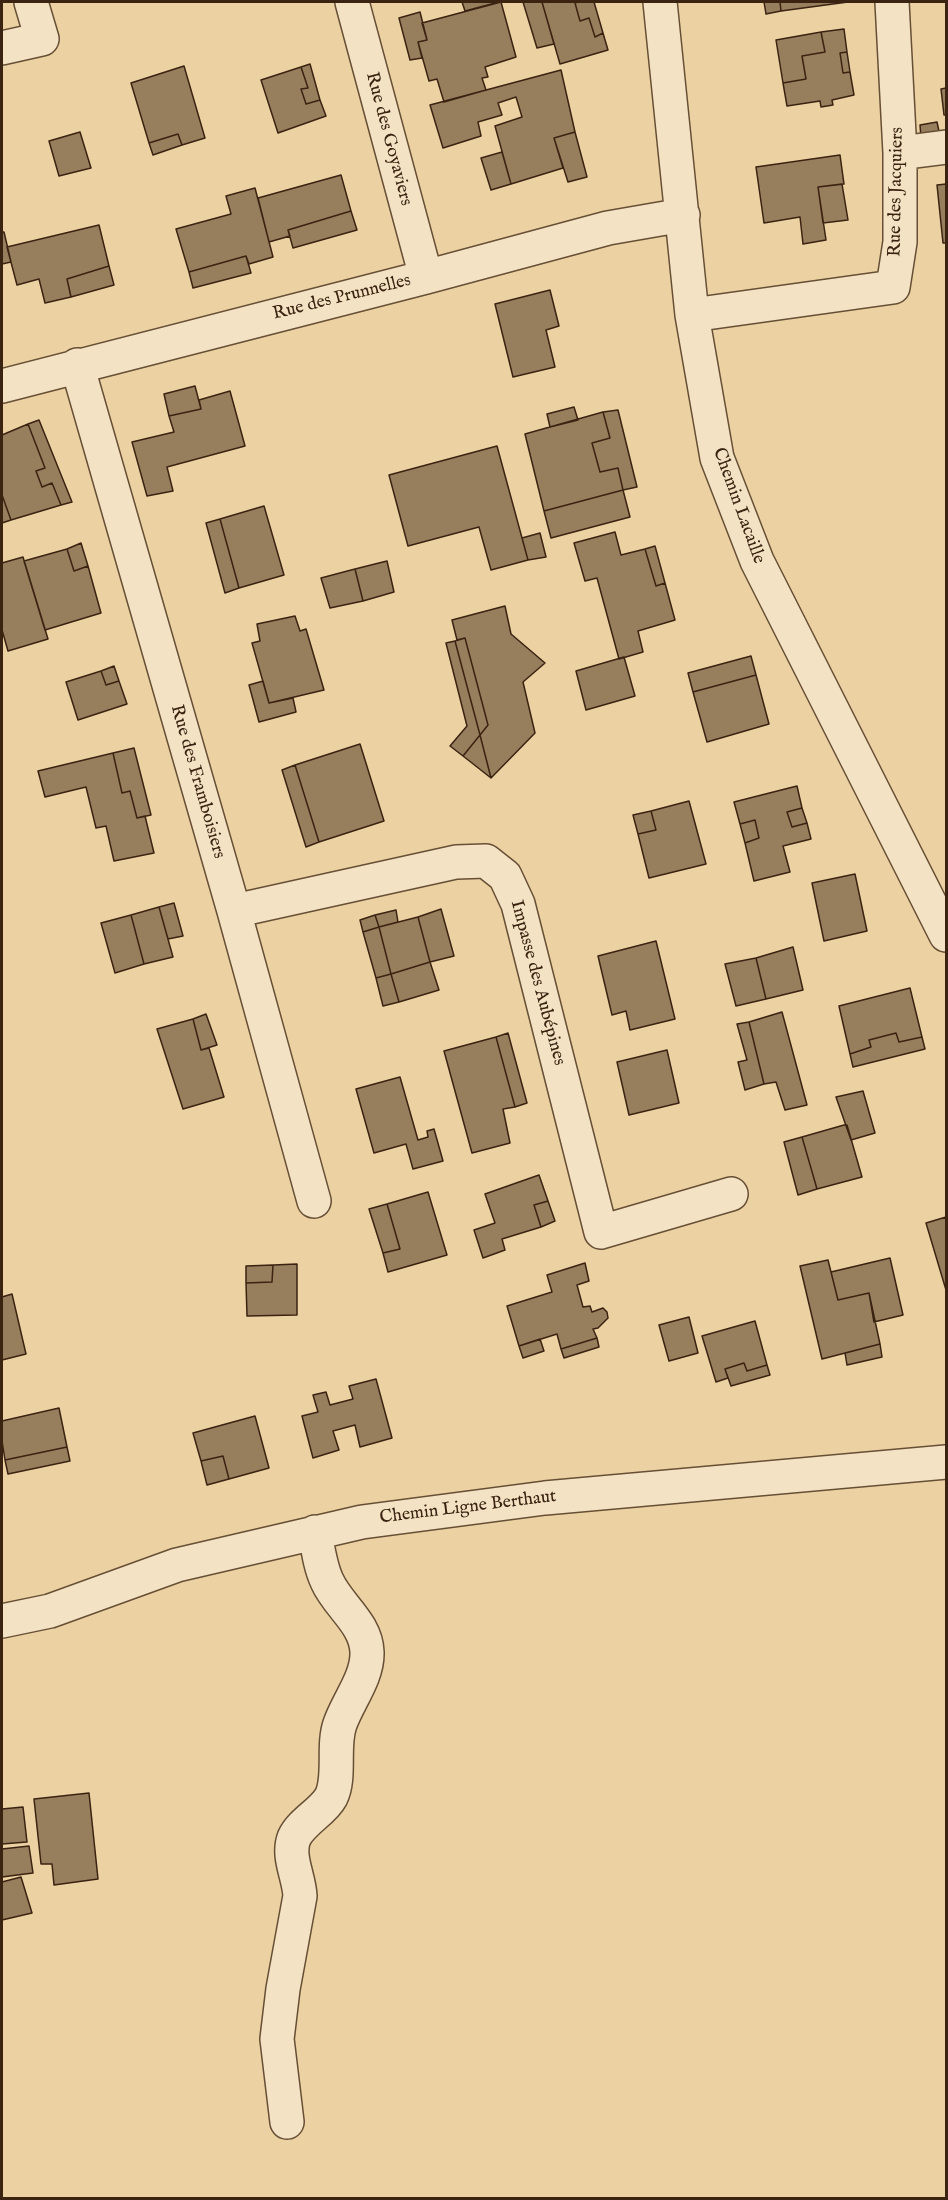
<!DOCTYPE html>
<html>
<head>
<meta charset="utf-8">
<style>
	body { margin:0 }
	#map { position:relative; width:948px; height:2200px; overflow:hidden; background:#ecd2a2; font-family:"IM FELL English",serif }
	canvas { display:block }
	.frame { position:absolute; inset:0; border:3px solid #3b2312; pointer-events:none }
</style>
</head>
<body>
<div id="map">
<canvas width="948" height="2200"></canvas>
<div class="frame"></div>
</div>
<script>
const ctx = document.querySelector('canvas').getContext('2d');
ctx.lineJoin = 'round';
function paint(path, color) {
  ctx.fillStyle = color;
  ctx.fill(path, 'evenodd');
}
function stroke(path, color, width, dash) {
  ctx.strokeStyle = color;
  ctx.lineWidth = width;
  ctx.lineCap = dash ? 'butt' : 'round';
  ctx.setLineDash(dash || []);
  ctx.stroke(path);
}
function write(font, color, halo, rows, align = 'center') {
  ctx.font = font + ' "IM FELL English",serif';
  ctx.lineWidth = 4.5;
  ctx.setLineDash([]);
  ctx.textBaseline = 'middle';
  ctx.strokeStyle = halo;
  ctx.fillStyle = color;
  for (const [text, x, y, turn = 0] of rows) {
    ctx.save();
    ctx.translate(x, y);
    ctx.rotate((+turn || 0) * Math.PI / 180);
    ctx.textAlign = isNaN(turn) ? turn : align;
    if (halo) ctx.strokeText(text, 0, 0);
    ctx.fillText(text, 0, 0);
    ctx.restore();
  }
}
const building = new Path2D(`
	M 462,2 L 499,2 L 465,11 Z
	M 501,2 L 516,57 L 485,67 L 488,77 L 482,78 L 486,90 L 444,102 L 437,79 L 429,81 L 418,42 L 427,40 L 422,23 Z
	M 523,2 L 542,2 L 554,44 L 537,48 Z
	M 542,2 L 578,2 L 575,3 L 580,21 L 589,18 L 595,37 L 603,33 L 608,50 L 560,64 Z
	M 578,2 L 594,2 L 603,33 L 595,37 L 589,18 L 580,21 L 575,3 Z
	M 764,2 L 780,2 L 781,11 L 766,14 Z
	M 780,2 L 848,2 L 781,11 Z
	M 420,12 L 427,40 L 418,42 L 422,58 L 410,60 L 399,18 Z
	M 844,29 L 847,52 L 840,53 L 843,73 L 850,72 L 854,95 L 832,100 L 833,105 L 821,107 L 820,101 L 787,106 L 783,83 L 806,79 L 802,56 L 825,52 L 821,32 Z
	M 821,32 L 825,52 L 802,56 L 806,79 L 783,83 L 776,40 Z
	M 847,52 L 850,72 L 843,73 L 840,53 Z
	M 310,64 L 320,100 L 306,104 L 301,89 L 308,88 L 301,67 Z
	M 184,66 L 205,138 L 182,145 L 178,134 L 149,143 L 131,83 Z
	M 301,67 L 308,88 L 301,89 L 306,104 L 320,100 L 326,116 L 278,133 L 261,80 Z
	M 561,70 L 575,132 L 554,138 L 563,168 L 511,184 L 495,126 L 522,117 L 516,97 L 498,103 L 502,115 L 478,122 L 481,136 L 443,148 L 430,105 Z
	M 946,88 L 946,115 L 944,115 L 941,89 Z
	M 937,122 L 940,136 L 921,138 L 920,125 Z
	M 80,132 L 91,168 L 59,176 L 49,141 Z
	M 575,132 L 587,177 L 568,182 L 554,138 Z
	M 178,134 L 182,145 L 153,155 L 149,143 Z
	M 502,152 L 511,184 L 491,190 L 481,158 Z
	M 840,155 L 844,184 L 818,187 L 826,240 L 803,244 L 800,217 L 764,223 L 756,167 Z
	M 341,175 L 351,211 L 288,230 L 290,236 L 269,242 L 258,198 Z
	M 842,184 L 848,220 L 823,223 L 818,187 Z
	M 946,184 L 946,243 L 943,243 L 937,185 Z
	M 255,188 L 273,257 L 249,264 L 246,256 L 189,272 L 176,229 L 231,214 L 226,196 Z
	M 351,211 L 357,230 L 293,248 L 288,230 Z
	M 99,225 L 109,266 L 67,279 L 71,297 L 45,303 L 39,279 L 17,285 L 7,247 Z
	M 2,232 L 4,232 L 11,262 L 2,264 Z
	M 246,256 L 251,273 L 193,288 L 189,272 Z
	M 109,266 L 114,285 L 71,297 L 67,279 Z
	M 550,290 L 559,326 L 546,330 L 555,367 L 513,377 L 495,304 Z
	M 195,386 L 201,409 L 169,416 L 164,394 Z
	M 230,391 L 245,446 L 167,467 L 173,491 L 147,496 L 132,442 L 174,432 L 169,416 L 201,409 L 199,400 Z
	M 574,407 L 578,420 L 550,427 L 547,414 Z
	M 618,410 L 637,487 L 623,490 L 618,468 L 600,472 L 592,443 L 610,438 L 603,412 Z
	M 603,412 L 610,438 L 592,443 L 600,472 L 618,468 L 623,490 L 544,511 L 525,434 Z
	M 39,420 L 72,502 L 61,505 L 52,483 L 42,487 L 36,471 L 45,468 L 28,424 Z
	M 28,424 L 45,468 L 36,471 L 42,487 L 52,483 L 61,505 L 11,520 L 2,495 L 2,435 Z
	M 497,446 L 528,560 L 491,570 L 479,527 L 408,546 L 389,475 Z
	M 623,490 L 630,517 L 551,538 L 544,511 Z
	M 2,495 L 11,520 L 2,523 Z
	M 264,506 L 284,575 L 239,588 L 220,519 Z
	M 220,519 L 239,588 L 225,593 L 206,523 Z
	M 615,532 L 621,555 L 645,549 L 656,586 L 665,583 L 675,620 L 638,631 L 643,652 L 619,659 L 597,578 L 585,581 L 574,543 Z
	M 540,533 L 546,557 L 528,560 L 522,538 Z
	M 81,543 L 88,566 L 74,571 L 67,549 Z
	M 655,546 L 665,583 L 656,586 L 645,549 Z
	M 67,549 L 74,571 L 88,566 L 101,613 L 45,630 L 24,561 Z
	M 23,557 L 48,639 L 8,651 L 2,630 L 2,563 Z
	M 387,561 L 394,592 L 363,601 L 355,569 Z
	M 355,569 L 363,601 L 330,608 L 321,578 Z
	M 505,606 L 511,634 L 545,663 L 523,682 L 535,733 L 491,778 L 480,735 L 488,725 L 465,638 L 457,640 L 452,620 Z
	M 295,616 L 300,631 L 306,629 L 324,690 L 269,703 L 252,643 L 260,641 L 257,624 Z
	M 465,638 L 488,725 L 480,735 L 455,641 Z
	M 455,641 L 480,735 L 463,756 L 450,746 L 467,726 L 446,643 Z
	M 751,656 L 756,675 L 693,692 L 688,673 Z
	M 624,657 L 635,696 L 586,710 L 576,671 Z
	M 114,666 L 119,681 L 106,685 L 101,671 Z
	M 101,671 L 106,685 L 119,681 L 127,704 L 78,720 L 66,682 Z
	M 756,675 L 769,724 L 707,742 L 693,692 Z
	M 263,681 L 269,703 L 293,698 L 296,712 L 259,722 L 249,685 Z
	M 480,735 L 491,778 L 463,756 Z
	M 360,744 L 384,821 L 319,842 L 295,765 Z
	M 134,748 L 151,815 L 137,818 L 130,791 L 122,793 L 113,753 Z
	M 113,753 L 122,793 L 130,791 L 137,818 L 145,816 L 154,853 L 114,861 L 106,826 L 96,828 L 86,787 L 45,797 L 38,771 Z
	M 295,765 L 319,842 L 306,847 L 282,770 Z
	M 797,786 L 802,808 L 787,812 L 792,827 L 807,823 L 811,839 L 783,846 L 790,872 L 754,881 L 745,843 L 759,838 L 755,820 L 740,824 L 734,802 Z
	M 689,801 L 706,864 L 649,878 L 638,834 L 656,830 L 651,811 Z
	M 802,808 L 807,823 L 792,827 L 787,812 Z
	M 651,811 L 656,830 L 638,834 L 633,815 Z
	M 755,820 L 759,838 L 745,843 L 740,824 Z
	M 855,874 L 867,931 L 824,941 L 812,883 Z
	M 174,903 L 183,936 L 168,939 L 159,907 Z
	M 159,907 L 173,957 L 144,964 L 131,915 Z
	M 441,909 L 454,956 L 430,962 L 418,917 Z
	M 396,910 L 398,922 L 379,927 L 375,915 Z
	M 131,915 L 144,964 L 115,973 L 101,923 Z
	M 375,915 L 379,927 L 363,932 L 360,920 Z
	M 418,917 L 430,962 L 391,974 L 379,927 Z
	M 379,927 L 391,974 L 376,978 L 363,932 Z
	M 656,941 L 675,1019 L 630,1030 L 626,1011 L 612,1015 L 598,956 Z
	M 793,947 L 803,990 L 766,999 L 756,958 Z
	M 756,958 L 766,999 L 736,1006 L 725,964 Z
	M 430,962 L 439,990 L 399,1002 L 391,974 Z
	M 391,974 L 399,1002 L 383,1006 L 376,978 Z
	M 910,988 L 922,1037 L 899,1042 L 896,1033 L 869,1040 L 871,1047 L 850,1054 L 839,1006 Z
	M 782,1012 L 807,1105 L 785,1110 L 776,1082 L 764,1084 L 749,1022 Z
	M 206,1014 L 217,1045 L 201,1050 L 193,1019 Z
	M 193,1019 L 201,1050 L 209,1048 L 224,1097 L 183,1109 L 157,1029 Z
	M 749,1022 L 764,1084 L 745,1090 L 738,1062 L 747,1060 L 737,1024 Z
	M 508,1033 L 527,1103 L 515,1107 L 496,1037 Z
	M 896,1033 L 899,1042 L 922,1037 L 925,1049 L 853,1067 L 850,1054 L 871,1047 L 869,1040 Z
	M 496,1037 L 515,1107 L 503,1109 L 510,1143 L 472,1153 L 444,1051 Z
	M 667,1050 L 679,1103 L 629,1115 L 617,1062 Z
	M 400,1077 L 418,1140 L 428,1137 L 427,1131 L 434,1129 L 443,1161 L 413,1169 L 406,1144 L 374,1153 L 356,1089 Z
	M 863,1091 L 875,1133 L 851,1140 L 836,1097 Z
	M 844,1125 L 847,1125 L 862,1177 L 817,1189 L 802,1137 Z
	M 802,1137 L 817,1189 L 798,1195 L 784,1142 Z
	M 539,1175 L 548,1201 L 534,1205 L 541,1227 L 502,1239 L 505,1250 L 483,1258 L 474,1230 L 495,1223 L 485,1194 Z
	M 428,1192 L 447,1255 L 388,1272 L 383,1253 L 400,1249 L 387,1204 Z
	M 548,1201 L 555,1221 L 541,1227 L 534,1205 Z
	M 387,1204 L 400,1249 L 383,1253 L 369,1209 Z
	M 946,1217 L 946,1290 L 926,1223 Z
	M 890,1258 L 903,1315 L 874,1322 L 869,1293 L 838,1300 L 831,1272 Z
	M 828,1260 L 838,1300 L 869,1293 L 880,1344 L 822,1359 L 800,1266 Z
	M 585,1263 L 589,1281 L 577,1285 L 583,1307 L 590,1306 L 592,1312 L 603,1308 L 607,1312 L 608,1318 L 598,1328 L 593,1329 L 597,1338 L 561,1349 L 557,1334 L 519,1346 L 507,1306 L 552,1292 L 547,1275 Z
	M 297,1264 L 297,1315 L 247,1316 L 246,1283 L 272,1282 L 273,1265 Z
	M 273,1265 L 272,1282 L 246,1283 L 246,1266 Z
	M 12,1294 L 26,1354 L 2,1360 L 2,1297 Z
	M 689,1317 L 698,1353 L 669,1361 L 659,1325 Z
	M 755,1321 L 767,1365 L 747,1371 L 744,1363 L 725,1369 L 728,1378 L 716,1382 L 702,1336 Z
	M 597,1338 L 599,1347 L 564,1358 L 561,1349 Z
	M 540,1339 L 544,1351 L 523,1358 L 519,1346 Z
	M 880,1344 L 882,1357 L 847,1365 L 845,1353 Z
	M 744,1363 L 747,1371 L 767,1365 L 770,1375 L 731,1386 L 725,1369 Z
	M 376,1379 L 392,1438 L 360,1447 L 355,1425 L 333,1431 L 339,1450 L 313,1458 L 302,1416 L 318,1412 L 313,1395 L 326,1392 L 330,1405 L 353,1399 L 349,1386 Z
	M 59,1408 L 67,1447 L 5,1460 L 2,1441 L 2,1421 Z
	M 255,1416 L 269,1468 L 229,1479 L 223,1456 L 201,1461 L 193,1433 Z
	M 67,1447 L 70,1461 L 8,1474 L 5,1460 Z
	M 223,1456 L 229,1479 L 207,1485 L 201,1461 Z
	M 89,1793 L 98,1879 L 54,1885 L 52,1864 L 41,1864 L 34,1799 Z
	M 23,1807 L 27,1842 L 2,1844 L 2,1809 Z
	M 29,1846 L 33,1873 L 2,1877 L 2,1849 Z
	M 21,1877 L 32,1913 L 2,1920 L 2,1882 Z`);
const minor = new Path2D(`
	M 352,2 L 426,277
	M 660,2 L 692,315 L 717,458 L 757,561 L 946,935
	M 2,48 L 42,39 L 31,2
	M 900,153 L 946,147
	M 692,315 L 893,287 L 900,242 L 900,153 L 892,2
	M 77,365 L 234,911 L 314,1201
	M 2,386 L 426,277 L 608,228 L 683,215
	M 234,911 L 456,862 L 486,861 L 505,876 L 518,904 L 601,1232 L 731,1194
	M 2,1621 L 50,1611 L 177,1565 L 362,1522 L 545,1498 L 946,1462
	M 287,2122 L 277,2039 L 283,1989 L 300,1896 C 299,1876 287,1857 294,1838 C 302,1821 323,1812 331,1797 C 341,1777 332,1746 340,1724 C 348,1701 368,1677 367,1652 C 366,1623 338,1606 327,1581 C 320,1566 318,1549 315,1532`);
const streetNames = [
	["Rue des Goyaviers",388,139,75],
	["Rue des Jacquiers",897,192,-89],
	["Rue des Prunnelles",342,298,-14],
	["Chemin Lacaille",738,506,70],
	["Rue des Framboisiers",197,782,74],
	["Impasse des Aubépines",537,983,75],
	["Chemin Ligne Berthaut",468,1508,-7]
];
paint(building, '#977e5d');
stroke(building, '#3b2312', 1.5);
stroke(minor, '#674f36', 36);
stroke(minor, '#f3e2c3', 33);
write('18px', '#3b2312', '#f3e2c3', streetNames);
</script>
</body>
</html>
